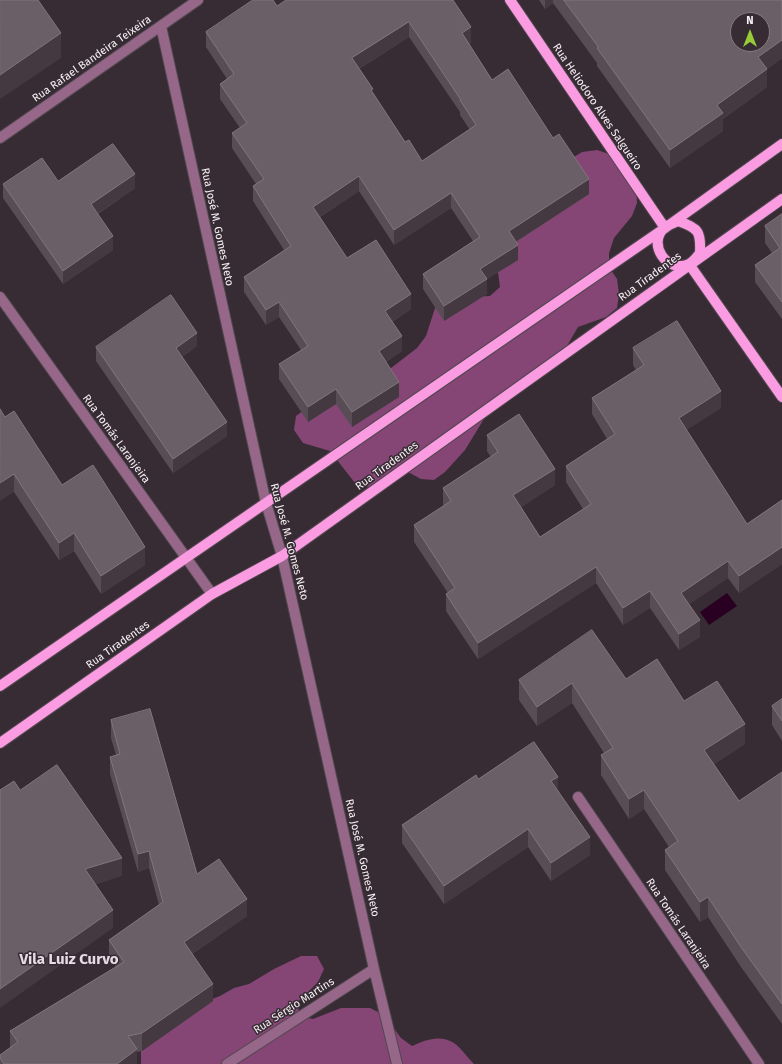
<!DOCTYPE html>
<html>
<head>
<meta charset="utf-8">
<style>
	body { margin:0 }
	#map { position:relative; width:782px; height:1064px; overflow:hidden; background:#372c34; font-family:"Fira Sans",sans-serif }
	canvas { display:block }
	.north { position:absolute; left:730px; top:12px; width:40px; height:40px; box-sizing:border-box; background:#372c34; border:1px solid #847a81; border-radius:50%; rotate:0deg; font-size:11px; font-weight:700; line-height:16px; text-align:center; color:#f7f0f4 }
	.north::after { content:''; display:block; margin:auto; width:14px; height:18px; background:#97cc38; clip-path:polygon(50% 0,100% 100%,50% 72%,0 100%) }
</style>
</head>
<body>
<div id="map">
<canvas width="782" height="1064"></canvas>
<div class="north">N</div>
</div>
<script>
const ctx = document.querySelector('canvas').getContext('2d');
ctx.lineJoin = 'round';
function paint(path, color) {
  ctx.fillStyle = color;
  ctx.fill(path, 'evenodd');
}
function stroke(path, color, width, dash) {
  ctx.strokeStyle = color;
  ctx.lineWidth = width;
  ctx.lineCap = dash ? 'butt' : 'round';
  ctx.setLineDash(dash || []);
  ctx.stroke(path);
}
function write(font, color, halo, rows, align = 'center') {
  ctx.font = font + ' "Fira Sans",sans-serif';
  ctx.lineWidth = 3;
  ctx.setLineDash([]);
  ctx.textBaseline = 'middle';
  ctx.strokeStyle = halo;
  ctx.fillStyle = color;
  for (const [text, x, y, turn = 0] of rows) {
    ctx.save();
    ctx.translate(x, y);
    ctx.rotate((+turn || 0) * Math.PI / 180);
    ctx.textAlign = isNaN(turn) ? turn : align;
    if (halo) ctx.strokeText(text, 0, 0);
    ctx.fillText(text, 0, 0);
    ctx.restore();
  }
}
const forest = new Path2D(`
	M 597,150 L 609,154 L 636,187 L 637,203 L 632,216 L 614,238 L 609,253 L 609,267 L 617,279 L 619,294 L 617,308 L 606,317 L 578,327 L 557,363 L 524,390 L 487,414 L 465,450 L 445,472 L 434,480 L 421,479 L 408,472 L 395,474 L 384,482 L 369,487 L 355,483 L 330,451 L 303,443 L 294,430 L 296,416 L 307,408 L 369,385 L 417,348 L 426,336 L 435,308 L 445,298 L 490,296 L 500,287 L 498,272 L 502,258 L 569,160 L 582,152 Z
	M 301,956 L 317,956 L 324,969 L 318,982 L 298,1002 L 299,1016 L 313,1019 L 341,1008 L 370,1008 L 384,1015 L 401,1038 L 412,1046 C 425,1040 440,1034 454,1043 C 461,1048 468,1058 474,1064 L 141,1064 L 141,1051 L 144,1038 L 207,1001 L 220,996 L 234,988 L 249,984 L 274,969 Z`);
const water = new Path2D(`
	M 727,593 L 737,606 L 709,625 L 700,612 Z`);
const minor = new Path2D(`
	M 161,26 L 266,503 L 282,556 L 374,969 L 397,1064
	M 0,138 L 198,0
	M 0,297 L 212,594
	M 578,797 L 759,1064
	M 227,1064 L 374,969`);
const major = new Path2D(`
	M 510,0 L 665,228
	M 678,221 C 699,228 701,232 700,253 C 697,257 693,262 689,264 C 667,274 647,244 664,228 C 668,225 674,223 678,221 Z
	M 689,264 L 782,397
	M 0,686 L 665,228 L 782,144
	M 0,743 L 212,594 L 282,556 L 782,199`);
const wall = new Path2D(`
	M 453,0 L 471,42 L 469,44 L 492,80 L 589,194 L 516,242 L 518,260 L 487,279 L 487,294 L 444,321 L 423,289 L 423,274 L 473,241 L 451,208 L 394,245 L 359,191 L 320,217 L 347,258 L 411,309 L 392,322 L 402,351 L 386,362 L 399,397 L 352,427 L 336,404 L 308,422 L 279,379 L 279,364 L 301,350 L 279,317 L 266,325 L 244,292 L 244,277 L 284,250 L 253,201 L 253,186 L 256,184 L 232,148 L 232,133 L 240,128 L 220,99 L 220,84 L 227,79 L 206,47 L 206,32 L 277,6 ZM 409,37 L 460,112 L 460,115 L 470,130 L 422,161 L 405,142 L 373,93 L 359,69 Z
	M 539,0 L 782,0 L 782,58 L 767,69 L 767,87 L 723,119 L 723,131 L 670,168 L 597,66 L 597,63 L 553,3 L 545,9 Z
	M 58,181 L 135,188 L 98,214 L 113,250 L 63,284 L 3,198 L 3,184 Z
	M 782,214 L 782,319 L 755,282 L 755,265 L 772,253 L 765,243 L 765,226 Z
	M 197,346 L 182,357 L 227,436 L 173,473 L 96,361 L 96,347 Z
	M 633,348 L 721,408 L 686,430 L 747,524 L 782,500 L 782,564 L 739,593 L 728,578 L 689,604 L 700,637 L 679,650 L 650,608 L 623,625 L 596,583 L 478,659 L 446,611 L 446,594 L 448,593 L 414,542 L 414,525 L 444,506 L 443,505 L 443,488 L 491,457 L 487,451 L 487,435 L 555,485 L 521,507 L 540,537 L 583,509 L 566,482 L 566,466 L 607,439 L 592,414 L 592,398 L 636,370 L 633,365 Z
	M 5,417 L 62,485 L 145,565 L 101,594 L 74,551 L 59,560 L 14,492 Z
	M 626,679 L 684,701 L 745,744 L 714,764 L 739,801 L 782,772 L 782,1024 L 741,967 L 708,917 L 700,922 L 665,870 L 665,850 L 669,847 L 644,809 L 629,819 L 601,775 L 601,755 L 604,753 L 572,703 L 537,726 L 519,700 L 519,680 Z
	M 782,699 L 782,741 L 772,725 L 772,706 Z
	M 111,720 L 197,874 L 247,916 L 192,954 L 213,1001 L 142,1051 L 137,1052 L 137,1064 L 0,1064 L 0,1055 L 10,1048 L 10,1031 L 116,967 L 109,957 L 109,940 L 159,905 L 149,868 L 138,872 L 110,774 L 110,757 L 116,755 L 111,738 Z
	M 478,779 L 558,790 L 590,855 L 551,881 L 528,847 L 444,904 L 402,843 L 402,825 Z`);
const shadedWall = new Path2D(`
	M 545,0 L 553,0 L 553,3 L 545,9 Z
	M 409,22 L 409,37 L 352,73 L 352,58 Z
	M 471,27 L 471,42 L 462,48 L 462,33 Z
	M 61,33 L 61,58 L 0,99 L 0,75 Z
	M 782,40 L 782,58 L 758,75 L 758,57 Z
	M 767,69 L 767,87 L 723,119 L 723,131 L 670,168 L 670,150 L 717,105 Z
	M 135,174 L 135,188 L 91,218 L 91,204 Z
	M 359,176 L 359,191 L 313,221 L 313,207 Z
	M 589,179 L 589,194 L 509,246 L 509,231 Z
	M 451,193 L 451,208 L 394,245 L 394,230 Z
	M 113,236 L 113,250 L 63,284 L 63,271 Z
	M 518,245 L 518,260 L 487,279 L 487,294 L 444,321 L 444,306 L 480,269 Z
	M 411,294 L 411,309 L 385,326 L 385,311 Z
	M 279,302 L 279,317 L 266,325 L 266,310 Z
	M 197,333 L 197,346 L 176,361 L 176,348 Z
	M 402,336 L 402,351 L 379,366 L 379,351 Z
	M 399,382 L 399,397 L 352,427 L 352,412 Z
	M 336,389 L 336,404 L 308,422 L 308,407 Z
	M 721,391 L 721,408 L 679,435 L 679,418 Z
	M 227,422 L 227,436 L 173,473 L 173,459 Z
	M 555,469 L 555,485 L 513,512 L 513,495 Z
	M 14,474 L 14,492 L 0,501 L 0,483 Z
	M 74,533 L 74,551 L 59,560 L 59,543 Z
	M 145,547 L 145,565 L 101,594 L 101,576 Z
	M 782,547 L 782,564 L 739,593 L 739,576 Z
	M 728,561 L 728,578 L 681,610 L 681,593 Z
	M 596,567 L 596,583 L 478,659 L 478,643 Z
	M 650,591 L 650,608 L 623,625 L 623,608 Z
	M 700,620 L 700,637 L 679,650 L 679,634 Z
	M 572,683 L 572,703 L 537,726 L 537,707 Z
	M 745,724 L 745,744 L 704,770 L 704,750 Z
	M 558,777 L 558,794 L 551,781 Z
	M 644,790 L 644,809 L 629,819 L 629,799 Z
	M 528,829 L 528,847 L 444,904 L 444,886 Z
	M 590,837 L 590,855 L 551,881 L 551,863 Z
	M 149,851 L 149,868 L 138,872 L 138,854 Z
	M 122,858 L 122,876 L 85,888 L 85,869 Z
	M 708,897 L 708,917 L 700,922 L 700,902 Z
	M 247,899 L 247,916 L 184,959 L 184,942 Z
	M 113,910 L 113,928 L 0,1008 L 0,989 Z
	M 213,984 L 213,1001 L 142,1051 L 142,1033 Z
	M 137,1049 L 137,1064 L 117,1064 Z`);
const building = new Path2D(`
	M 0,0 L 38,0 L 61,33 L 0,75 Z
	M 253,0 L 273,0 L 277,6 L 286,0 L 453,0 L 471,27 L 462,33 L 492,80 L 508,69 L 553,138 L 559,134 L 589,179 L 509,231 L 518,245 L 480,269 L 487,279 L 444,306 L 423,274 L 480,237 L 451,193 L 394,230 L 359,176 L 313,207 L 347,258 L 376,240 L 411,294 L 385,311 L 402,336 L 379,351 L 399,382 L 352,412 L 336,389 L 308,407 L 279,364 L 308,346 L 279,302 L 266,310 L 244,277 L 291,246 L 253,186 L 264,179 L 232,133 L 247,123 L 220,84 L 234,74 L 206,32 ZM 409,22 L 461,100 L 460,100 L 476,125 L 422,161 L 409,140 L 405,142 L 371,90 L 373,89 L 352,58 Z
	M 564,0 L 782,0 L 782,40 L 758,57 L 767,69 L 717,105 L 723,113 L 670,150 L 597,48 L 598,47 ZM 738,20 L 762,20 L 762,44 L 738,44 Z
	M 113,144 L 135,174 L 91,204 L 113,236 L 63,271 L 3,184 L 42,158 L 58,181 Z
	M 782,214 L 782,302 L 755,265 L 780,248 L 765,226 Z
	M 171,295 L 197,333 L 176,348 L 227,422 L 173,459 L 96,347 Z
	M 677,321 L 721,391 L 679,418 L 747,524 L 782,500 L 782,547 L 739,576 L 728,561 L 681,593 L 700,620 L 679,634 L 650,591 L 623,608 L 596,567 L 478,643 L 446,594 L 455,588 L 414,525 L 451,501 L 443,488 L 498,452 L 487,435 L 519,414 L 555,469 L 513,495 L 540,537 L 591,504 L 566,466 L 615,434 L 592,398 L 644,365 L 633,348 Z
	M 0,409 L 5,417 L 14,411 L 62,485 L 93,465 L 145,547 L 101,576 L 74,533 L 59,543 L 14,474 L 0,483 Z
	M 592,630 L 626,679 L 657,659 L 684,701 L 717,681 L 745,724 L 704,750 L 739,801 L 782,772 L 782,1004 L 741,947 L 708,897 L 700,902 L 665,850 L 678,841 L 644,790 L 629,799 L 601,755 L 613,748 L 572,683 L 537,707 L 519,680 Z
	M 782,699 L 782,721 L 772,706 Z
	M 150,709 L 197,874 L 219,859 L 247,899 L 184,942 L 213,984 L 142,1033 L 128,1036 L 137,1049 L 117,1064 L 4,1064 L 0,1058 L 0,1055 L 18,1042 L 10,1031 L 124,962 L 109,940 L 163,902 L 149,851 L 138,854 L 110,757 L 120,754 L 111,720 Z
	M 534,742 L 558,777 L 551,781 L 590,837 L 551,863 L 528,829 L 444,886 L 402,825 L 476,775 L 478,779 Z
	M 57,765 L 122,858 L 85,869 L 113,910 L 0,989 L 0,790 L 14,781 L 20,790 Z`);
const streetNames = [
	["Rua Rafael Bandeira Teixeira",92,59,-35],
	["Rua Heliodoro Alves Salgueiro",597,107,56],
	["Rua José M. Gomes Neto",217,227,78],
	["Rua Tiradentes",650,277,-36],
	["Rua Tomás Laranjeira",116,439,54],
	["Rua Tiradentes",387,466,-36],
	["Rua José M. Gomes Neto",289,542,75],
	["Rua Tiradentes",118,645,-35],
	["Rua José M. Gomes Neto",362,858,77],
	["Rua Tomás Laranjeira",678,924,56],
	["Rua Sérgio Martins",294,1006,-33]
];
const districtNames = [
	["Vila Luiz Curvo",69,960]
];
paint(forest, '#854575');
paint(water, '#290021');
stroke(minor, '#52474f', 12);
stroke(major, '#52474f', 12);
stroke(minor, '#966789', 10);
stroke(major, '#fb9be2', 10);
paint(wall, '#594d55');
paint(shadedWall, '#443941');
paint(building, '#6a5f66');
stroke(building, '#80767c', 1);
write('11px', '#f7f0f4', '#372c34', streetNames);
write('bold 15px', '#e9dbe5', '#372c34', districtNames);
</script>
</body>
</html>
